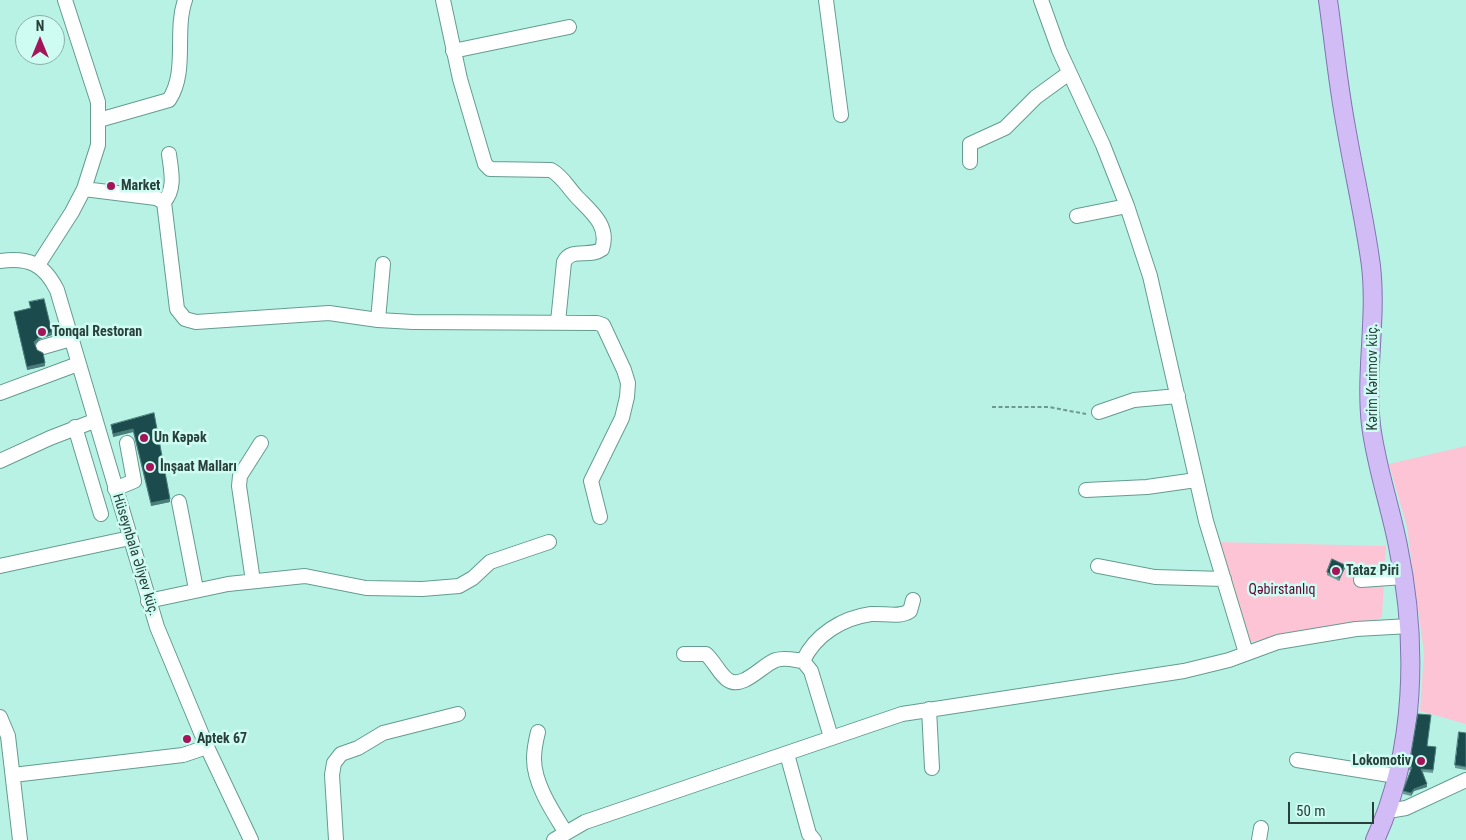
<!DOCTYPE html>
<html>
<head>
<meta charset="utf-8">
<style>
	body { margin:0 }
	#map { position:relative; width:1466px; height:840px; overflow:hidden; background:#b8f2e5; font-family:"Roboto Condensed",sans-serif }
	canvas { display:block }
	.north { position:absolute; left:15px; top:15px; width:50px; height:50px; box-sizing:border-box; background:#cefcf2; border:1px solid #8cb0a8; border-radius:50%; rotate:0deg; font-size:14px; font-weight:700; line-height:20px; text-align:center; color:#283f3a }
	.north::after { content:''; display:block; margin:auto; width:18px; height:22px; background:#a41458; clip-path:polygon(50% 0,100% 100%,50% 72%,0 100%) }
	.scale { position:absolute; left:1288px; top:802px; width:86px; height:22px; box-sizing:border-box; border:2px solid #283f3a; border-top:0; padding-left:6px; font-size:15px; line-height:18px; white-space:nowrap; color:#283f3a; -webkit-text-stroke:4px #cefcf2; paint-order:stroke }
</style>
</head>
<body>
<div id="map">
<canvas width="1466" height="840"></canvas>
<div class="north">N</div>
<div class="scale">50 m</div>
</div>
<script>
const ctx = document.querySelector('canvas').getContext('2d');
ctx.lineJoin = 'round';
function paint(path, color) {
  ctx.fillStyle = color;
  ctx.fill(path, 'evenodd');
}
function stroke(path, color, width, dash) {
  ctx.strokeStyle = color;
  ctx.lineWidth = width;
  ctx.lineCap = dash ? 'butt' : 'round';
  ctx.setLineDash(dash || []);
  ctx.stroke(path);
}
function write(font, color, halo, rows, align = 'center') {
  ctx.font = font + ' "Roboto Condensed",sans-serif';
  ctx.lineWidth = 5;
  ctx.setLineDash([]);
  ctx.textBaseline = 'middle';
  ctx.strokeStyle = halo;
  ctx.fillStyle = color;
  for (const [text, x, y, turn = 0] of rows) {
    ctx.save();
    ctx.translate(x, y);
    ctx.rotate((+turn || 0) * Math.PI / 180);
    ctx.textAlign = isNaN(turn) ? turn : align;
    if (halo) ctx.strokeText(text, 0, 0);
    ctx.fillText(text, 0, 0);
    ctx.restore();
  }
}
const green = new Path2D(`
	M 1466,446 L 1466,724 L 1420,711 L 1424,653 L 1407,527 L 1389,464 Z
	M 1216,542 L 1386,546 L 1382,617 L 1374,621 L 1250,642 Z`);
const path = new Path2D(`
	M 992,407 L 1049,407 L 1086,414`);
const minor = new Path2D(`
	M 443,0 L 460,79 L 485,164 L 490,169 L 551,170 C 562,176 567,186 576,196 C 590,211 610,225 602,249 C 590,258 571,247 564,262 L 558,322
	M 826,0 L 841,115
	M 1041,0 L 1059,50 L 1103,145 L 1127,206 L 1150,276 L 1206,521 L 1246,653
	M 453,51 L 569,27
	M 99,120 L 169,100 C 188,71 174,32 185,0
	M 970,162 L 970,144 L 1005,128 L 1036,97 L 1069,73
	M 84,189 L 156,198 L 164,202 L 177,309 L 185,319 L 196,322 L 329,313 L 378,320 L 413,322 L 597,323 L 603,325 L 624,370 L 628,383 L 627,397 L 622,418 L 591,481 L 600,517
	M 164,202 C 176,188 171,171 169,154
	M 1077,216 L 1127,206
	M 0,261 C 29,257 44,264 57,290 L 157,627 L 207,747 L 251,840
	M 38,265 L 72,212 L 84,189 L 98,145 L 98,102 L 65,0
	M 378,320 L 383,264
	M 43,347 L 71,339
	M 0,393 L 78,364
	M 1099,412 L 1134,400 L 1178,396
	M 75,427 L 101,514
	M 0,461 L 50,438 L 94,421
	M 115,489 L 134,481 L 127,443
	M 1086,490 L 1147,487 L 1196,480
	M 179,502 L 196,589
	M 0,566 L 130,538
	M 1098,566 L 1155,577 L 1224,579
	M 1361,580 L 1404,577
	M 253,581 L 239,486 L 240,476 L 261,443
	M 148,601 L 228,584 L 305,576 L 366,588 L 422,589 L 459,586 L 473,578 L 490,562 L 549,542
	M 684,654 L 706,654 C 714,661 720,675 728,680 C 743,690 763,664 776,660 C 785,657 794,660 803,661 L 811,671 L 831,737
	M 803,661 C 815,635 842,618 871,614 C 884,613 899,618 910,611 L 913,600
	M 929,709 L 932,768
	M 0,717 L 8,736 L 20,840
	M 538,732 C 536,740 534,750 534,759 C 534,784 553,812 566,833
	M 787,754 L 809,834 L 814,840
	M 1297,760 L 1396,776
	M 13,775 L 183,755 L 207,747
	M 1388,811 L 1406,808 L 1466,780
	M 336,840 L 332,775 L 334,763 L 341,754 L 358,748 L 383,733 L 458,714
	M 554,840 L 585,822 L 902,714 L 1184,671 L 1229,660 L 1278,642 L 1356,629 L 1410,626
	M 1259,840 L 1261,828`);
const major = new Path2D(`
	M 1328,0 C 1334,42 1338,85 1346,127 C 1354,174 1365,220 1371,266 C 1377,319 1365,372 1371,425 C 1376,466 1390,505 1398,546 C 1418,641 1416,751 1375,840`);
const wall = new Path2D(`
	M 29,302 L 52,335 L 40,339 L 35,345 L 37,350 L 45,366 L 27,370 L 14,312 L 30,308 Z
	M 154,413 L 170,502 L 151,506 L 133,432 L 113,437 L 111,425 Z
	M 1345,568 L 1339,581 L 1327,575 L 1327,572 Z
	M 1466,733 L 1466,770 L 1455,768 L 1455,765 Z
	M 1427,746 L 1436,747 L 1433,773 L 1423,772 L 1427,787 L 1414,791 L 1411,796 L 1403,794 L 1403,791 L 1411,770 L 1409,770 L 1409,767 Z`);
const shadedWall = new Path2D(`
	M 52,332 L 52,335 L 40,339 L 34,345 L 34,342 L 40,336 Z
	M 45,363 L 45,366 L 27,370 L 27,367 Z
	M 133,429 L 133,432 L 113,437 L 113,434 Z
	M 170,499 L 170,502 L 151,506 L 151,503 Z
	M 1345,565 L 1345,568 L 1339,581 L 1339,578 Z
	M 1427,784 L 1427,787 L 1414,791 L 1411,796 L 1411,793 L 1414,789 Z`);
const building = new Path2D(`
	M 44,299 L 52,332 L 40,336 L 34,342 L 37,350 L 43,353 L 45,363 L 27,367 L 14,312 L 31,308 L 29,302 Z
	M 154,413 L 170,499 L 151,503 L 133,429 L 113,434 L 111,425 Z
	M 1332,559 L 1345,565 L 1339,578 L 1327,572 Z
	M 1418,714 L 1431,715 L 1427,746 L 1436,747 L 1433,770 L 1421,769 L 1427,784 L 1414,789 L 1411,793 L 1403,791 L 1412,767 L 1409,767 Z
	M 1459,732 L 1466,733 L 1466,767 L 1455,765 Z`);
const markers = [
	[111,186,5,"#a41458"],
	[42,332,5,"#a41458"],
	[144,438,5,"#a41458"],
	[150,467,5,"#a41458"],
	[1336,571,5,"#a41458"],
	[187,739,5,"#a41458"],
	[1421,761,5,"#a41458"]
];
const poiNames = [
	["Market",121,186],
	["Tonqal Restoran",52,332],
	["Un Kəpək",154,438],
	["İnşaat Malları",160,467],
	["Tataz Piri",1346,571],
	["Aptek 67",197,739],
	["Lokomotiv",1411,761,"right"]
];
const streetNames = [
	["Kərim Kərimov küç.",1373,377,-90],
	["Hüseynbala Əliyev küç.",135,555,73]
];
const parkNames = [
	["Qəbirstanlıq",1282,590]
];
paint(green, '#fcc4d4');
stroke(minor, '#649c90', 16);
stroke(major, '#8273b0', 20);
stroke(path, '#6f978e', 2, [4, 2.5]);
stroke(minor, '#fff', 14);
stroke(major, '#d1bcf5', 18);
paint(wall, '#6a9e99');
paint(shadedWall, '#4b7d7b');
paint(building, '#1c4b4d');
stroke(building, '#4b7d7b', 1);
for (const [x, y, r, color] of markers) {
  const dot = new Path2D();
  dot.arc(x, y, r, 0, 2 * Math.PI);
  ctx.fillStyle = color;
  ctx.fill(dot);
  stroke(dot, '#cefcf2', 2);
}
write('bold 14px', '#283f3a', '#cefcf2', poiNames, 'left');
write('14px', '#283f3a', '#cefcf2', streetNames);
write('14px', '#610732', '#cefcf2', parkNames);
</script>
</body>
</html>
